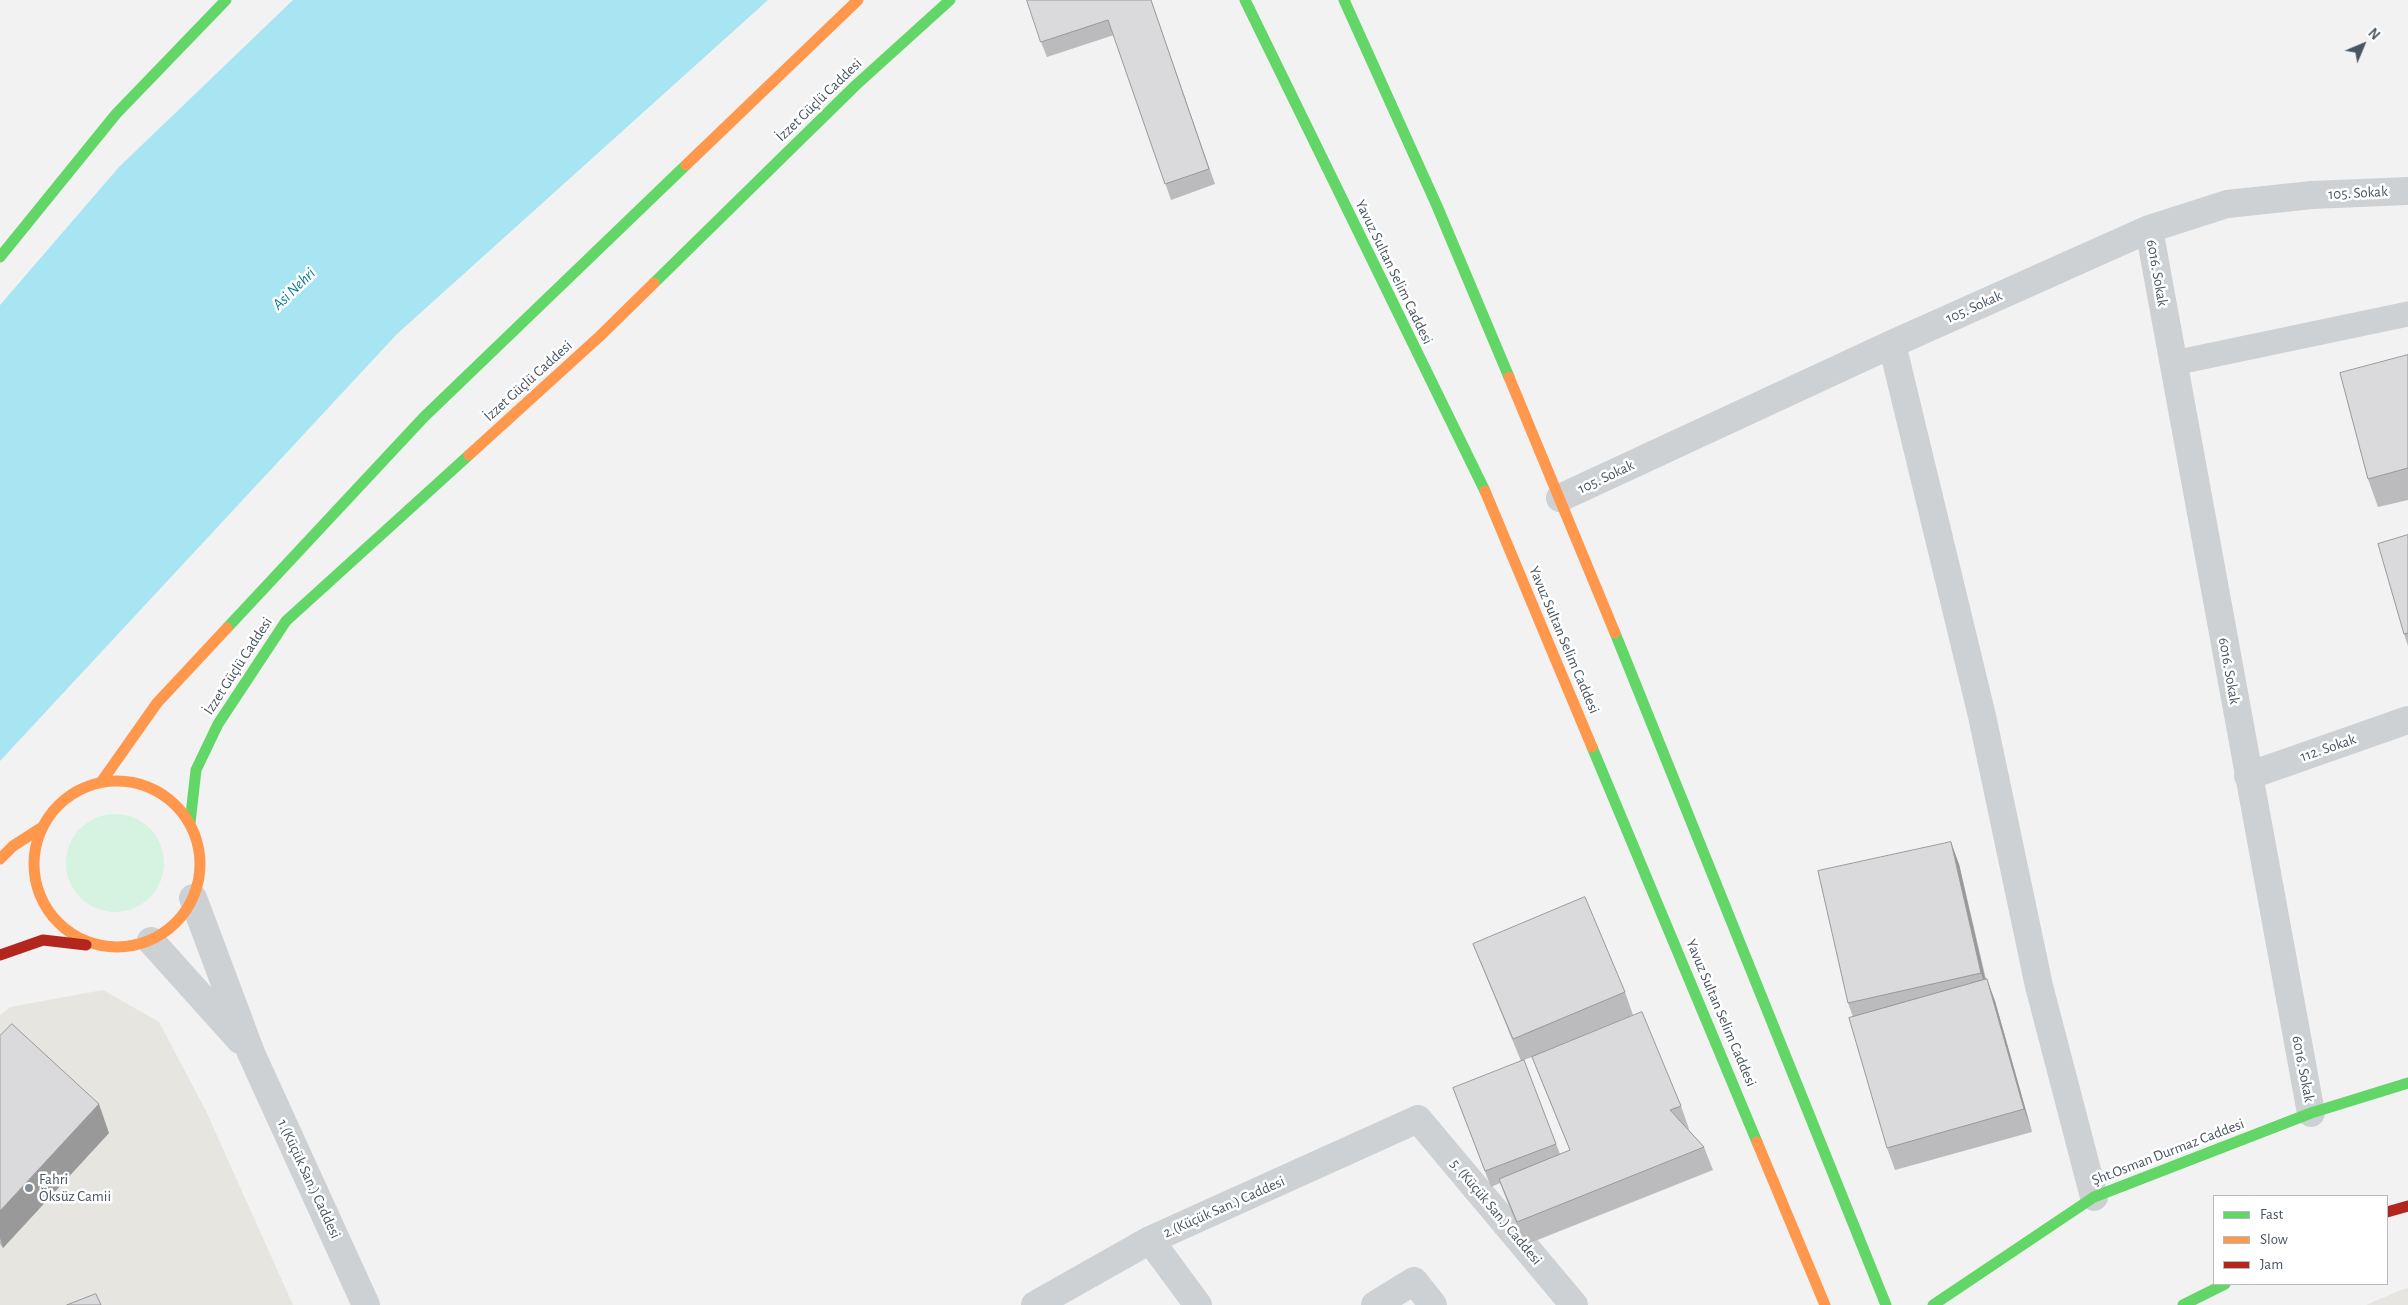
<!DOCTYPE html>
<html>
<head>
<meta charset="utf-8">
<style>
	body { margin:0 }
	#map { position:relative; width:2408px; height:1305px; overflow:hidden; background:#f3f2f2; font-family:"Alegreya Sans",sans-serif }
	canvas { display:block }
	.legend { position:absolute; left:2213px; top:1195px; width:175px; height:90px; box-sizing:border-box; background:#fff; border:1px solid #b5bbc0; margin:0; padding:6px 9px; list-style:none; font-size:15px; color:#475561 }
	.legend li { display:flex; align-items:center; gap:10px; height:25px }
	.legend b { width:25px; border:1px solid #b5bbc0 }
	.north { position:absolute; left:2338px; top:20px; width:50px; height:50px; -webkit-text-stroke:4px #fff; paint-order:stroke; rotate:45deg; font-size:14px; font-weight:700; line-height:20px; text-align:center; color:#475561 }
	.north::after { content:''; display:block; margin:auto; width:18px; height:22px; background:#475561; clip-path:polygon(50% 0,100% 100%,50% 72%,0 100%) }
</style>
</head>
<body>
<div id="map">
<canvas width="2408" height="1305"></canvas>
<ul class="legend">
<li><b style="height:6px;background:#63d668"></b>Fast</li>
<li><b style="height:6px;background:#ff974d"></b>Slow</li>
<li><b style="height:6px;background:#b3261e"></b>Jam</li>
</ul>
<div class="north">N</div>
</div>
<script>
const ctx = document.querySelector('canvas').getContext('2d');
ctx.lineJoin = 'round';
function paint(path, color) {
  ctx.fillStyle = color;
  ctx.fill(path, 'evenodd');
}
function stroke(path, color, width, dash) {
  ctx.strokeStyle = color;
  ctx.lineWidth = width;
  ctx.lineCap = dash ? 'butt' : 'round';
  ctx.setLineDash(dash || []);
  ctx.stroke(path);
}
function write(font, color, halo, rows, align = 'center') {
  ctx.font = font + ' "Alegreya Sans",sans-serif';
  ctx.lineWidth = 5;
  ctx.setLineDash([]);
  ctx.textBaseline = 'middle';
  ctx.strokeStyle = halo;
  ctx.fillStyle = color;
  for (const [text, x, y, turn = 0] of rows) {
    ctx.save();
    ctx.translate(x, y);
    ctx.rotate((+turn || 0) * Math.PI / 180);
    ctx.textAlign = isNaN(turn) ? turn : align;
    if (halo) ctx.strokeText(text, 0, 0);
    ctx.fillText(text, 0, 0);
    ctx.restore();
  }
}
const commercial = new Path2D(`
	M 103,990 L 159,1022 L 206,1111 L 293,1305 L 0,1305 L 0,1015 L 10,1007 Z
	M 2408,1288 L 2408,1305 L 2366,1305 L 2401,1290 Z`);
const green = new Path2D(`
	M66 863a49 49 0 1 1 98 0a49 49 0 1 1-98 0Z`);
const water = new Path2D(`
	M 293,0 L 768,0 L 397,334 L 0,761 L 0,305 L 119,167 Z`);
const lane = new Path2D(`
	M 2174,363 L 2408,314`);
const street = new Path2D(`
	M 2149,229 L 2311,1113
	M 1892,344 L 1982,716 L 2039,986 L 2094,1197
	M 1560,498 L 1892,344 L 2149,229 L 2227,204 L 2312,195 L 2408,191
	M 2248,776 L 2408,720
	M 193,898 L 251,1053 L 366,1305
	M 151,941 L 240,1040
	M 1150,1240 L 1198,1305
	M 1035,1305 L 1150,1240 L 1418,1119 L 1574,1305
	M 1375,1305 L 1414,1281 L 1433,1305`);
const fast = new Path2D(`
	M 1245,0 L 1485,491
	M 1344,0 L 1437,206 L 1509,377
	M 0,257 L 116,114 L 226,0
	M 654,283 L 856,85 L 950,0
	M 227,628 L 424,417 L 686,165
	M 1615,633 L 1886,1305
	M 1592,747 L 1757,1142
	M 190,823 L 196,770 L 218,724 L 286,621 L 469,455
	M 1933,1305 L 2094,1197 L 2311,1113 L 2408,1083
	M 2183,1305 L 2225,1284`);
const slow = new Path2D(`
	M 686,165 L 858,0
	M 1509,377 L 1615,633
	M 469,455 L 600,336 L 654,283
	M 1485,491 L 1592,747
	M34 864a83 83 0 1 1 166 0a83 83 0 1 1-166 0Z
	M 102,781 L 157,703 L 227,628
	M 0,859 L 13,846 L 41,828
	M 1757,1142 L 1825,1305`);
const jam = new Path2D(`
	M 0,955 L 43,940 L 86,945
	M 2387,1212 L 2408,1206`);
const wall = new Path2D(`
	M 1151,0 L 1215,184 L 1171,200 L 1114,35 L 1047,57 L 1041,42 Z
	M 2408,355 L 2408,500 L 2378,507 L 2368,479 Z
	M 2408,535 L 2408,646 L 2404,634 Z
	M 1959,864 L 1986,979 L 1995,1001 L 2032,1132 L 1895,1170 L 1887,1148 L 1853,1017 L 1848,1003 Z
	M 1473,944 L 1625,992 L 1633,1015 L 1532,1057 L 1681,1106 L 1689,1129 L 1688,1129 L 1704,1147 L 1713,1170 L 1525,1245 L 1507,1201 L 1500,1183 L 1491,1187 L 1459,1104 L 1521,1061 L 1482,966 ZM 1532,1057 L 1541,1080 L 1570,1150 L 1560,1154 L 1524,1060 Z
	M 0,1036 L 109,1133 L 3,1248 L 0,1244 Z`);
const shadedWall = new Path2D(`
	M 1951,842 L 1959,864 L 1989,996 L 1981,973 Z
	M 1987,979 L 1995,1001 L 2032,1132 L 2024,1109 Z
	M 99,1104 L 109,1133 L 3,1248 L 0,1238 L 0,1211 Z`);
const building = new Path2D(`
	M 1027,0 L 1151,0 L 1209,169 L 1165,184 L 1108,20 L 1041,42 Z
	M 2408,355 L 2408,468 L 2368,479 L 2340,373 Z
	M 2408,535 L 2408,633 L 2404,634 L 2378,544 Z
	M 1951,842 L 1981,973 L 1848,1003 L 1818,871 Z
	M 1585,897 L 1625,992 L 1513,1039 L 1473,944 Z
	M 1987,979 L 2024,1109 L 1887,1148 L 1849,1018 Z
	M 1642,1012 L 1681,1106 L 1670,1110 L 1704,1147 L 1517,1222 L 1499,1179 L 1570,1150 L 1532,1057 Z
	M 12,1024 L 99,1104 L 0,1211 L 0,1036 Z
	M 1524,1060 L 1556,1144 L 1485,1171 L 1453,1088 Z
	M 96,1294 L 101,1305 L 67,1305 Z`);
const markers = [
	[29,1188,5,"#838c94"]
];
const streetNames = [
	["İzzet Güçlü Caddesi",819,100,-44],
	["105. Sokak",2358,193,-3],
	["Yavuz Sultan Selim Caddesi",1394,272,64],
	["6016. Sokak",2157,273,80],
	["105. Sokak",1974,307,-24],
	["İzzet Güçlü Caddesi",528,381,-42],
	["105. Sokak",1606,477,-25],
	["Yavuz Sultan Selim Caddesi",1564,640,67],
	["İzzet Güçlü Caddesi",238,666,-57],
	["6016. Sokak",2229,671,80],
	["112. Sokak",2328,748,-19],
	["Yavuz Sultan Selim Caddesi",1721,1013,67],
	["6016. Sokak",2303,1069,79],
	["Şht.Osman Durmaz Caddesi",2168,1152,-21],
	["1.(Küçük San.) Caddesi",309,1179,65],
	["2.(Küçük San.) Caddesi",1224,1207,-24],
	["5. (Küçük San.) Caddesi",1496,1212,50]
];
const poiNames = [
	["Fahri",39,1179],
	["Öksüz Camii",39,1196]
];
const waterNames = [
	["Asi Nehri",294,289,-44]
];
paint(commercial, '#e7e5e0');
paint(green, '#d5f3e0');
paint(water, '#a7e5f3');
stroke(lane, '#ced1d3', 25);
stroke(street, '#ced1d3', 28);
stroke(fast, '#63d668', 11);
stroke(slow, '#ff974d', 11);
stroke(jam, '#b3261e', 11);
paint(wall, '#bbbbbd');
paint(shadedWall, '#99999a');
paint(building, '#dadadc');
stroke(building, '#99999a', 1);
for (const [x, y, r, color] of markers) {
  const dot = new Path2D();
  dot.arc(x, y, r, 0, 2 * Math.PI);
  ctx.fillStyle = color;
  ctx.fill(dot);
  stroke(dot, '#fff', 2);
}
write('15px', '#475561', '#fff', streetNames);
write('15px', '#475561', '#fff', poiNames, 'left');
write('italic 16px', '#037d98', '#fff', waterNames);
</script>
</body>
</html>
